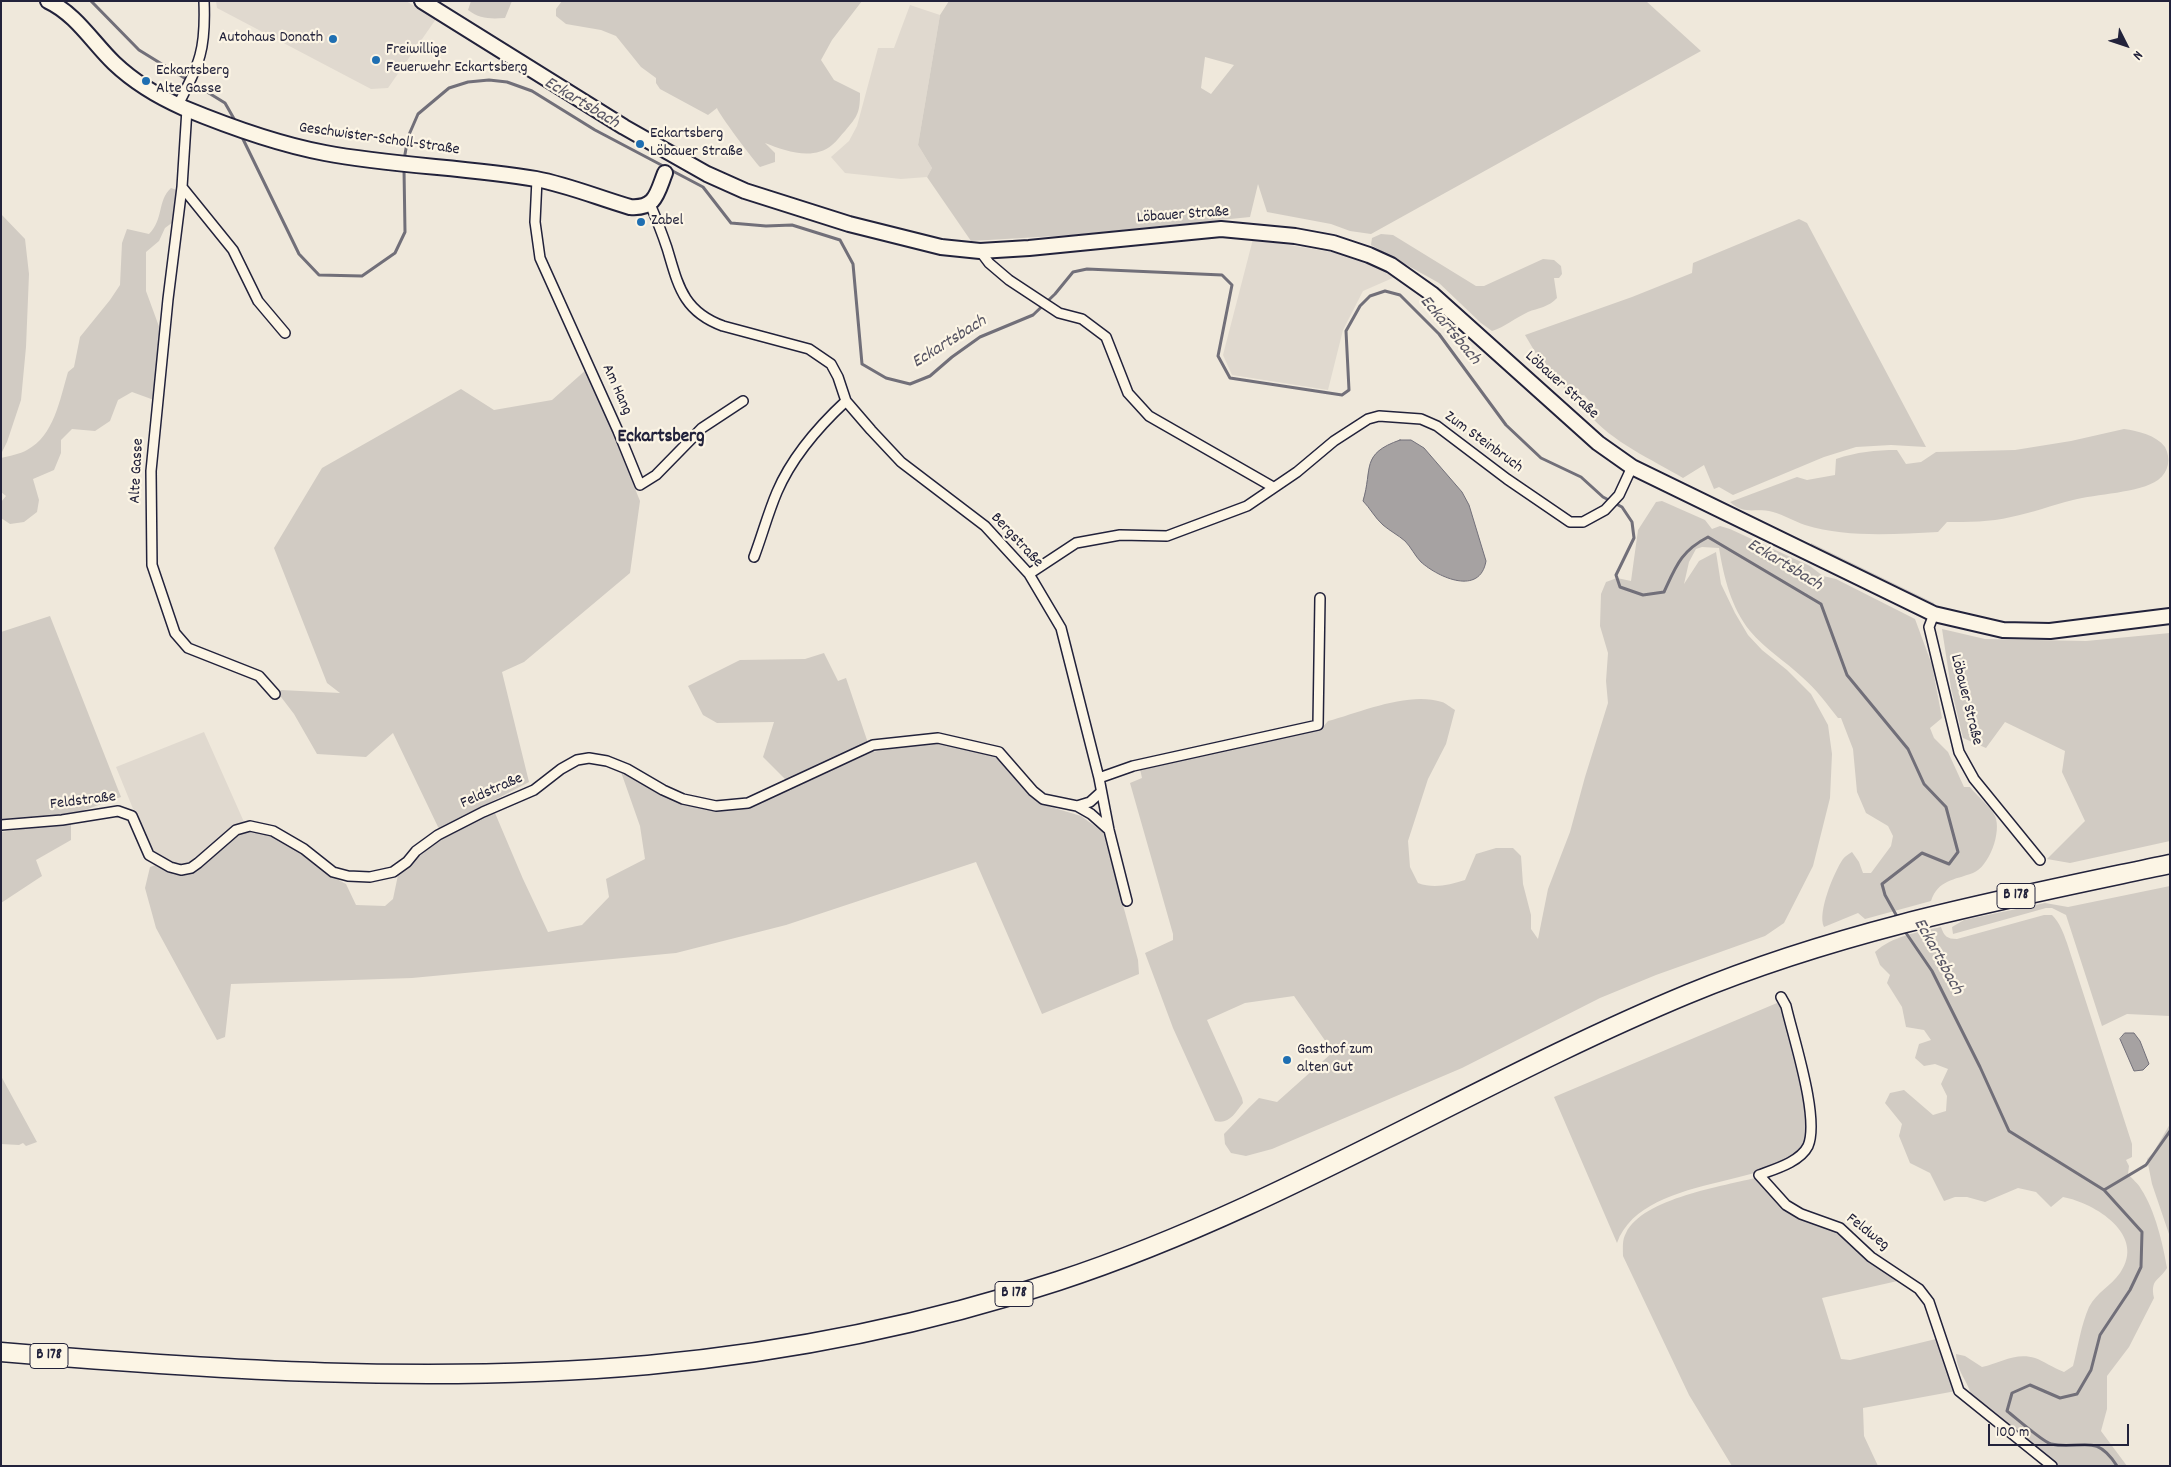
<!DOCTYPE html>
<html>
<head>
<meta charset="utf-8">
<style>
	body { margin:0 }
	#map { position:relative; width:2171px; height:1467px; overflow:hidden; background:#efe8db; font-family:Dekko,sans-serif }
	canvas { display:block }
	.frame { position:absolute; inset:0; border:2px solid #22223b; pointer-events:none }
	.north { position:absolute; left:2101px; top:20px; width:50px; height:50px; -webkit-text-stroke:4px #fcf5e5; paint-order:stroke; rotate:131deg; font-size:14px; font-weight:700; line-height:20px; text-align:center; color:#22223b }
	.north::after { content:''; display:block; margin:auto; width:18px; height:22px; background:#22223b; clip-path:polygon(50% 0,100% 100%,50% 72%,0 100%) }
	.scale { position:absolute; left:1988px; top:1424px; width:141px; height:22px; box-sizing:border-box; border:2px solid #22223b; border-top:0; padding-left:6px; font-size:15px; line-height:18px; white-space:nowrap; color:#22223b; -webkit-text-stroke:4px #fcf5e5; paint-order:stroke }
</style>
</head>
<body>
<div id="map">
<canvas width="2171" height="1467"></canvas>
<div class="frame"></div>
<div class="north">N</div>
<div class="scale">100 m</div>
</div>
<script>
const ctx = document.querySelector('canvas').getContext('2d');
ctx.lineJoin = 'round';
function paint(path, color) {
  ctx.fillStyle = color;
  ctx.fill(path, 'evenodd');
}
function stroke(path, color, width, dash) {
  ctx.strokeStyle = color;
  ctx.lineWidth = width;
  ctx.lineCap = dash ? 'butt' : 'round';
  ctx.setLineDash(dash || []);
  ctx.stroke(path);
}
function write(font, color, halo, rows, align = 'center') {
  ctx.font = font + ' Dekko,sans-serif';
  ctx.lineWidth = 4.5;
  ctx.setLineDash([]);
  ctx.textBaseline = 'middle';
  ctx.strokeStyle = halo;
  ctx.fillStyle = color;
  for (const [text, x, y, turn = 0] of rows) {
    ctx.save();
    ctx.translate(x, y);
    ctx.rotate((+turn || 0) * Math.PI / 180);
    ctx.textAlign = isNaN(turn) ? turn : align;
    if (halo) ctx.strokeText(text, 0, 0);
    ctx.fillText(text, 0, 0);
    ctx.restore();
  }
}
const built = new Path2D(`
	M 216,1 L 406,1 L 436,19 L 388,88 L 371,89 L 217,8 Z
	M 910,5 L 940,15 L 918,145 L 932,168 L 927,177 L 901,179 L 845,173 L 831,157 L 849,141 L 857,126 L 878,48 L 894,48 Z
	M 1253,239 L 1361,257 L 1395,277 L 1363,291 L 1343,330 L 1328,390 L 1232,375 L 1223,355 Z
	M 204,732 L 244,822 L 234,827 L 197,861 L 181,868 L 151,853 L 116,767 Z`);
const green = new Path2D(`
	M 471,1 L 512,1 L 505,18 C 490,19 480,19 468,10 Z
	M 562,1 L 862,1 L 832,40 L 821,60 L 834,80 L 860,93 C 860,112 858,116 845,131 C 841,135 837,141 832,145 C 813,161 785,151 765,143 L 775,153 L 775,162 L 760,167 C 754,161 718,113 717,108 L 708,115 L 660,89 L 656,83 L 656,78 L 641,67 L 616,36 L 601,30 L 566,24 L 556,16 L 556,9 Z
	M 949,1 L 1646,1 L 1701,51 L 1371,234 L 1350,231 L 1331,224 L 1267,212 L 1258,184 L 1250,217 L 1073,235 L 971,241 L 927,177 L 932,168 L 918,145 L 940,15 ZM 1205,57 L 1234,65 L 1211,94 L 1201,88 Z
	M 171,188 L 177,190 L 173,222 L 165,228 L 159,241 L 146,252 L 146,291 L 161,332 L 154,400 L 132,392 L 118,400 L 110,421 L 95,431 L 72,429 L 61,440 L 61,453 L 54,470 L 33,479 L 39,500 L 37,512 L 24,522 L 10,524 L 1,518 L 1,502 L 6,496 L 1,492 L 1,458 C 9,456 20,454 27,450 C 54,436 60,399 68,372 L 74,367 L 80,337 L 110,300 L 120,285 L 122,243 L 127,229 L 149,234 C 164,219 157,201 171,188 Z
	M 1,214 L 25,239 L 29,274 L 26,347 L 21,400 L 7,442 L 1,454 Z
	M 1799,219 L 1807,223 L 1926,447 L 1891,445 L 1856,447 L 1824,457 L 1733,495 L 1719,487 L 1714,489 L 1704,465 L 1683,478 C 1653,460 1610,441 1588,413 L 1594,406 L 1584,395 L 1575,397 L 1548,374 L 1525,335 L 1632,297 L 1692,273 L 1693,263 Z
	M 1381,234 L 1393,235 L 1476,286 L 1484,286 L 1543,259 L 1554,260 L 1561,266 L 1562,274 L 1559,278 L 1554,278 L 1557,298 C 1549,307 1538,308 1528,312 C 1515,318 1505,327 1492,331 L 1481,323 L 1439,283 L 1371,245 L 1372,238 Z
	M 587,369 L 640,501 L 630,573 L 524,662 L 502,672 L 529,782 L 439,829 L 393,733 L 366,757 L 317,754 L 294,714 L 278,693 L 281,690 L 340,693 L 327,683 L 274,548 L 322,468 L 461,389 L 494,410 L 552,400 Z
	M 2124,429 C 2138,431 2156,435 2165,447 C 2171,458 2169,472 2158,480 C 2140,493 2095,494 2073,500 C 2052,505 2032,513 2011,517 C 1990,522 1968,522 1947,522 L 1938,532 C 1895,534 1847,538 1805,525 C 1794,521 1784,515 1773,512 C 1754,507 1746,516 1730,502 L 1797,477 L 1807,480 L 1835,475 L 1836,459 C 1857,452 1875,450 1897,450 L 1906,464 L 1921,462 L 1936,452 L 2015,450 L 2071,441 Z
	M 1662,501 L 1705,520 L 1712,529 L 1720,526 L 1730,529 L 1810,566 L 1823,576 L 1836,579 L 1915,619 L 1932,665 L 1942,718 L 1930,728 L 1934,738 L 1948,752 L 1964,787 L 1970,787 C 1976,795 1992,808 1995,816 C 2002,832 1989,867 1973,873 C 1954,880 1938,880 1931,901 L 1865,919 L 1858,913 L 1824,927 C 1817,913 1834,872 1843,859 C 1845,856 1849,854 1852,852 L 1859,862 L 1863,873 L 1871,873 L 1891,846 L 1893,836 L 1888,826 L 1866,813 L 1857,792 L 1853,749 L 1841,718 L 1838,718 C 1827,704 1816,689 1802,677 C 1785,661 1765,649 1750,631 C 1731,607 1724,578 1719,548 L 1702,547 L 1696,549 L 1689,562 L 1684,584 L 1699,561 L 1716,552 L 1721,584 L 1735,613 L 1748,635 L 1762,650 L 1787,670 L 1811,694 L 1828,725 L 1832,754 L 1830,798 L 1813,866 L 1784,923 L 1765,936 L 1656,975 L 1600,998 L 1462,1068 L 1272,1149 L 1246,1156 L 1231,1153 L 1225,1144 L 1224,1134 C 1236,1122 1246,1110 1259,1098 L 1277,1102 L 1333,1052 L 1294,996 L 1245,1003 L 1207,1020 L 1242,1098 L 1243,1103 C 1235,1113 1229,1125 1215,1121 L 1173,1028 L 1145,953 L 1173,940 L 1173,934 L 1130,783 L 1142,778 L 1140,769 L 1321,729 L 1328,721 C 1361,712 1409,691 1442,702 C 1446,703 1451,708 1455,710 L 1446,744 L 1428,779 L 1408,841 L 1410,867 L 1418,883 C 1434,889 1449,885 1465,880 L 1476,854 L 1496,848 L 1513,848 L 1521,856 L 1523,884 L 1531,915 L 1531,929 L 1538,939 L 1548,889 L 1570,832 L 1585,777 L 1608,703 L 1606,681 L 1608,653 L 1600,626 L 1601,594 L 1606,582 L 1617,578 L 1631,581 L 1638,530 L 1656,502 Z
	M 1811,543 L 1934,603 L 1934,604 L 1926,604 L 1810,547 Z
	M 50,616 L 121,797 L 82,811 L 33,819 L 1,821 L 1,632 Z
	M 1942,629 L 1985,639 L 2086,641 L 2170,633 L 2170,841 L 2070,863 L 2047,859 L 2085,821 L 2062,772 L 2065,751 L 2005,722 L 1986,748 L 1963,738 L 1951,688 Z
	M 824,653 L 838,681 L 846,678 L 868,743 L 787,781 L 763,757 L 774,722 L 717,723 L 703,715 L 688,686 L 740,660 L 805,659 Z
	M 931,742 L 951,743 L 997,754 L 1041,804 L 1081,816 L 1103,832 L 1138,960 L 1139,974 L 1042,1014 L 976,862 L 786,925 L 676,953 L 412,978 L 231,984 L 225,1037 L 217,1040 L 156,928 L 145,888 L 150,867 L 156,865 C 162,868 170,874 177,875 C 206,880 225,831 254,831 C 277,831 323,873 346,884 L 356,905 L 385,906 L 393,899 L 398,875 L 431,846 L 445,835 L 495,813 L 523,879 L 548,932 L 582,925 L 609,897 L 606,879 L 645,859 L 640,826 L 621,772 L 662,794 L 716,809 L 737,810 L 802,784 L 872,752 Z
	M 71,822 L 71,840 L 36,860 L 42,876 L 1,903 L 1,832 Z
	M 2170,886 L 2170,1016 L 2127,1014 L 2102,1026 L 2066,915 L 2052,908 L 2046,908 L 1953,934 L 1952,927 L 1964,920 L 2045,903 L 2068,907 Z
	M 2044,915 L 2052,915 C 2060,923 2063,932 2067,943 L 2132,1144 L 2132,1157 L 2126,1160 L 2129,1166 L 2128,1174 C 2132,1179 2138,1183 2141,1189 C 2155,1210 2163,1244 2167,1268 C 2159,1281 2150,1279 2154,1298 L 2129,1347 L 2107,1376 L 2107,1409 L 2101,1431 L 2127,1466 L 2058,1466 L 1971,1394 C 1966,1378 1957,1372 1956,1354 L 1965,1356 L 1982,1367 C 2000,1363 2016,1352 2035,1358 C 2044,1361 2053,1368 2064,1372 L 2073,1366 C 2078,1347 2081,1325 2089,1307 C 2097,1292 2111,1286 2120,1273 C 2147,1235 2095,1203 2063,1197 L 2051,1207 L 2036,1192 L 2018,1188 L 1985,1202 L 1967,1197 L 1955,1197 L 1944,1201 L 1930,1173 L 1910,1163 L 1899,1136 L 1902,1124 L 1885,1103 L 1890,1093 L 1904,1090 L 1933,1115 L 1946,1111 L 1947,1096 L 1941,1084 L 1948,1069 L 1935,1064 L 1924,1066 L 1915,1058 L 1919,1044 L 1931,1040 L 1924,1030 L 1906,1027 L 1902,1007 L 1887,983 L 1890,975 L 1880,965 L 1875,952 C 1892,936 1919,932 1941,927 C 1944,936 1947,939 1957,939 Z
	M 1777,1003 L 1782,1007 C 1788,1032 1794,1056 1799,1081 C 1803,1098 1809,1115 1807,1133 C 1801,1192 1645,1167 1617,1243 L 1554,1097 Z
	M 1,1076 L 37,1142 L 26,1146 L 23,1143 L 19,1145 L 1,1144 Z
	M 2170,1124 L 2170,1237 L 2152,1184 L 2147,1159 L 2153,1153 Z
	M 1759,1177 L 1783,1204 L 1834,1227 L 1902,1280 L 1822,1298 L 1841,1359 L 1850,1360 L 1940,1338 L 1956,1391 L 1863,1408 L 1864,1436 L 1878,1466 L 1732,1466 L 1689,1395 L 1623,1256 C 1623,1247 1622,1240 1626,1233 C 1643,1198 1724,1186 1759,1177 Z`);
const water = new Path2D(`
	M 1400,440 L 1411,440 L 1424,448 L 1462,492 L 1469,505 L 1486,561 C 1480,596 1439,578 1421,562 C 1415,556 1411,547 1405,541 C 1398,535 1390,531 1383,525 C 1375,518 1370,508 1363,501 C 1373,468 1360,454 1400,440 Z
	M 2125,1033 L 2134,1033 L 2140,1041 L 2149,1064 L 2143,1070 L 2134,1071 L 2120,1039 Z`);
const stream = new Path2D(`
	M 91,1 L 139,50 L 225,103 L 237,124
	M 241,135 L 299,254 L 319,275 L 362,276 L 395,253 L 405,232 L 404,169
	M 404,160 L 408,137 L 418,114 L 449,88 L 468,82 L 489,80 L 507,82 L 532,91 L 595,130 L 703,187 L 731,223 L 766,226 L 792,225 L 840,240 L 853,264 L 862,364 L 886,378 L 910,384 L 930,376 L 952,357 L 980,337 L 1033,315 L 1055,294 L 1073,272 L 1087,269 L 1222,275 L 1232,285 L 1218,356 L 1230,378 L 1342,395 L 1349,390 L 1346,331 L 1360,306 L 1370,296 L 1385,291 L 1400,295 L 1439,334 L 1506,425 L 1541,458 L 1581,477 L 1603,497 L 1622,507 L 1632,522 L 1634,538 L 1616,575 L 1620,587 L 1643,595 L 1664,592 C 1676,566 1681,551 1708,537 L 1821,604 L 1847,675 L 1908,749 L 1924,784 L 1946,807 L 1958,852 L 1949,864 L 1922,853 L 1882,884 L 1885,895 L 1899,920
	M 1904,930 L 1932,971 L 1980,1067 L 2009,1131 L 2104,1190 L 2142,1232 L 2141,1267 L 2130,1290 L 2100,1335 L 2091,1370 L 2077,1394 L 2060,1398 L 2030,1385 L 2012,1393 L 2007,1411 C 2016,1418 2043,1442 2051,1444 C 2081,1451 2095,1431 2117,1466
	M 2104,1190 L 2146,1165 L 2170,1131`);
const street = new Path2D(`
	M 178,105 C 200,62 206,50 204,1
	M 187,109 L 182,187 L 168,299 L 151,471 L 152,565 L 175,633 L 188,648 L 259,676 L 275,694
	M 537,179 L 535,222 L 540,258 L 618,431 L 640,485 L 656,475 L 702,428 L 743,401
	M 182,187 L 233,250 L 258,301 L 285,333
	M 650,204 C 656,218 662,233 667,248 C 678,284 682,311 723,326 L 809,349 L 831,364 L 838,377 L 846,401 L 871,430 L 901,462 L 985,526 L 1029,574 L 1061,628 L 1099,778 L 1109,830 L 1127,901
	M 980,251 L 989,263 L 1009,280 L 1059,313 L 1082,319 L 1106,337 L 1128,393 L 1149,416 L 1273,487
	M 754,557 C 762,536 768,513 777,492 C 792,457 818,427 846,401
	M 1029,574 L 1076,543 L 1120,535 L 1167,536 L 1247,506 L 1297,472 L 1334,441 L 1368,419 L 1379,416 L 1421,419 L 1437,426 L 1507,479 L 1570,522 L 1583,522 L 1605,510 L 1619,495 L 1632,467
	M 1934,614 L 1929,627 L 1959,752 L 1974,779 L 2040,860
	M 1099,778 L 1133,766 L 1318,725 L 1320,598
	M 1077,806 L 1090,802 L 1101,792
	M 1,825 L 62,820 L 118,811 L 132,816 L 149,855 L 170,867 L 181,870 L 191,868 L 198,863 L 236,830 L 250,826 L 273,831 L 304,849 L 333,872 L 348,876 L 370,877 L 393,872 L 407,862 L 416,851 L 438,835 L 483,812 L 534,790 L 561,769 L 577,760 L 589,758 L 607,761 L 627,769 L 663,790 L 683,799 L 716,806 L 748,803 L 873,745 L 938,738 L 999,752 L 1033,791 L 1043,799 L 1077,806 L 1091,814 L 1109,830
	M 1781,997 L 1786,1006 C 1793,1037 1820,1118 1808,1146 C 1800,1162 1775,1169 1759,1175 L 1786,1205 L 1801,1214 L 1840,1228 L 1871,1257 L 1919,1289 L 1929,1302 L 1959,1391 L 2052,1466`);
const secondary = new Path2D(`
	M 48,1 C 76,14 93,43 114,63 C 134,82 159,97 184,108 C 230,127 277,144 325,153 C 394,166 466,167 536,179 C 568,185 599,198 630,207 C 656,209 657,193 665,173
	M 422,1 L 624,127 L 707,174 L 745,191 L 849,224 L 941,247 L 980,251 L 1029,248 L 1221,229 L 1295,236 L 1333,243 L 1369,255 L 1391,265 L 1432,294 L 1598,443 L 1632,467 L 1934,614 L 2003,630 L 2050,631 L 2170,616`);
const highway = new Path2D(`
	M 1,1352 C 216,1370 433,1384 648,1365 C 787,1352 925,1325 1058,1281 C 1278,1209 1476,1082 1688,994 C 1845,929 2005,899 2170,864`);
const markers = [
	[333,39,5,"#1f6fb2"],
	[376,60,5,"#1f6fb2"],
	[146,81,5,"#1f6fb2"],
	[640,144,5,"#1f6fb2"],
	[641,222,5,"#1f6fb2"],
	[1287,1060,5,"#1f6fb2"]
];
const shields = [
	[2016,896,38],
	[1014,1294,38],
	[49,1356,38]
];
const shieldNames = [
	["B 178",2016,896],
	["B 178",1014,1294],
	["B 178",49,1356]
];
const poiNames = [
	["Autohaus Donath",323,39,"right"],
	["Freiwillige",386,51],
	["Feuerwehr Eckartsberg",386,69],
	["Eckartsberg",156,72],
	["Alte Gasse",156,90],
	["Eckartsberg",650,135],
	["Löbauer Straße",650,153],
	["Zabel",651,222],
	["Gasthof zum",1297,1051],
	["alten Gut",1297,1069]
];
const streetNames = [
	["Geschwister-Scholl-Straße",379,140,8],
	["Löbauer Straße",1183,216,-4],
	["Löbauer Straße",1561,386,42],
	["Am Hang",616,390,66],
	["Zum Steinbruch",1483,443,36],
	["Alte Gasse",138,471,-87],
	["Bergstraße",1016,541,47],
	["Löbauer Straße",1965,700,76],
	["Feldstraße",492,792,-24],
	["Feldstraße",83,802,-7],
	["Feldweg",1867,1233,38]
];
const waterNames = [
	["Eckartsbach",581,104,31],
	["Eckartsbach",1449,331,50],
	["Eckartsbach",950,343,-32],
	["Eckartsbach",1784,566,31],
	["Eckartsbach",1937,957,61]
];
const quarterNames = [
	["Eckartsberg",661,438]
];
paint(built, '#e0d9cf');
paint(green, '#d1cbc3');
paint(water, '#a6a2a2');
stroke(water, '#716f79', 1);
stroke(stream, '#716f79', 3);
stroke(street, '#22223b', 12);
stroke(secondary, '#22223b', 18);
stroke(highway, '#22223b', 21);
stroke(street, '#fcf5e5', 9);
stroke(secondary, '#fcf5e5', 14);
stroke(highway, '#fcf5e5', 18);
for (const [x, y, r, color] of markers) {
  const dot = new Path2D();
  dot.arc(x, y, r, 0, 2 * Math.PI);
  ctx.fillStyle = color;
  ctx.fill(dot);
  stroke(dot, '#fcf5e5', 2);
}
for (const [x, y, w] of shields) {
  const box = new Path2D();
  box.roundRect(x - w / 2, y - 12.5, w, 25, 4);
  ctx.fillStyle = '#fcf5e5';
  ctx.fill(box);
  stroke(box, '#22223b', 1);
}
write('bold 15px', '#22223b', null, shieldNames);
write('16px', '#22223b', '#fcf5e5', poiNames, 'left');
write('16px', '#22223b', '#fcf5e5', streetNames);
write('italic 18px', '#575564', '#fcf5e5', waterNames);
write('bold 19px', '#22223b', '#fcf5e5', quarterNames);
</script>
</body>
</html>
